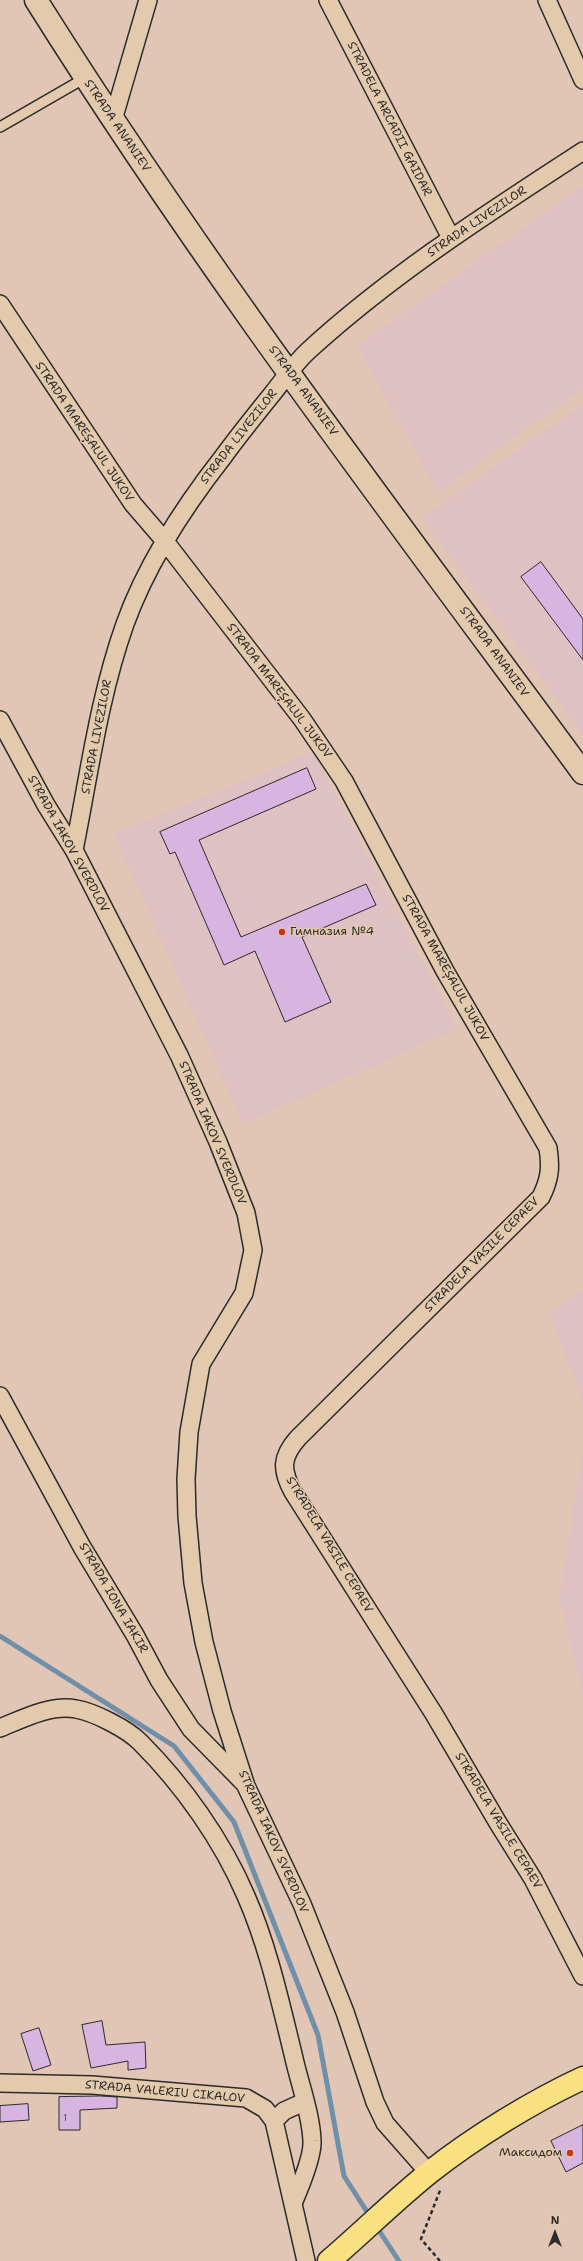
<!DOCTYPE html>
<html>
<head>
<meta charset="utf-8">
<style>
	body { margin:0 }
	#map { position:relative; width:583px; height:2261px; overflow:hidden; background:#e1c6b6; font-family:"Shantell Sans",sans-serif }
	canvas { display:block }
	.north { position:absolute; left:535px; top:2213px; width:40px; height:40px; -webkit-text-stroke:3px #e4caac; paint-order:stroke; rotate:0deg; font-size:11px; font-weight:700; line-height:16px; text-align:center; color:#2b2b2b }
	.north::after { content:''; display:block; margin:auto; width:14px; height:18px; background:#2b2b2b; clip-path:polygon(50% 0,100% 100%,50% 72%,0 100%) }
</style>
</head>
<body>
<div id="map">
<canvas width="583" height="2261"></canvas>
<div class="north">N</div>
</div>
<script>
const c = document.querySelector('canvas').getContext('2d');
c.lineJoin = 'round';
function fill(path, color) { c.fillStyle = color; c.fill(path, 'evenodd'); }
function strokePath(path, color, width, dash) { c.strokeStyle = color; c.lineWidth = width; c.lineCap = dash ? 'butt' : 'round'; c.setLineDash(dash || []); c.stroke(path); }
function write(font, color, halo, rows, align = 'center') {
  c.font = font + ' "Shantell Sans",sans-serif'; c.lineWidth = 3; c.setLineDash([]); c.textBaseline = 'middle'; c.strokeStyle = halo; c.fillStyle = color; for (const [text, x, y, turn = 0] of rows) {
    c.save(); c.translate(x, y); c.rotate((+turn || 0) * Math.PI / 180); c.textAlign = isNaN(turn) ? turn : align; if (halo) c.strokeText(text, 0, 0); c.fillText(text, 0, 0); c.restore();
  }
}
const built = new Path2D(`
	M583,186V388L438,492L357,346Z
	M583,404V735L422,518Z
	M313,752L457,1029L243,1124L114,834Z
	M583,1290V1402L550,1314Z
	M583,1453V1694L559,1599Z`);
const stream = new Path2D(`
	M0,1636L174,1746L234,1822L318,2035L344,2176L371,2218
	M376,2226L399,2261`);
const building = new Path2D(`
	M541,562L583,619V660L521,577Z
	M307,768L316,789L199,840L241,937L366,884L376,905L302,937L331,1002L285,1022L255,951L224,965L175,852L170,854L160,832Z
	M102,2021L106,2045L145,2042L146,2068L128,2070V2061L91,2068L82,2025Z
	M39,2028L51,2065L33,2071L21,2034Z
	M101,2096L117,2097V2108L80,2110V2130H59V2097Z
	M28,2104L29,2120L0,2122V2106Z
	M583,2125V2163L566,2172L551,2141Z`);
const path = new Path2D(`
	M440,2261L421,2239L441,2188`);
const service = new Path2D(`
	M0,127L85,78`);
const minor = new Path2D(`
	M328,0L451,238
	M547,0L583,80
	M113,120L148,0
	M0,304L133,504L164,540L302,719L344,781L445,971L548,1148C551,1167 550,1179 541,1197L298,1438C281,1457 281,1470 293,1492L434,1714L498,1823L533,1879L583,1976
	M0,720L46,805L74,850L179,1055L218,1142L246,1213L253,1250L244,1293L201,1364L189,1432L186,1479L187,1516L193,1583L204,1642L222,1711L246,1786L302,1904L345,2012L375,2102L385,2123L429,2173
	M74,850C89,775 99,697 125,624C147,563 183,508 223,457C239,435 256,414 273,393C285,378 295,363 308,351C392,274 488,213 583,151
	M0,1396L82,1547L135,1635L159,1680L191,1729L245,1784
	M0,1728C22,1719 51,1704 76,1709C94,1712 127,1729 140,1742C183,1785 222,1840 246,1896C268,1946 280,2001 293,2054C299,2082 311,2113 312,2141C313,2156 300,2187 294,2201
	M0,2083L92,2085L246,2098L265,2109L274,2121L306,2261
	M274,2121L284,2111L304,2102`);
const tertiary = new Path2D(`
	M36,0C204,268 396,519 583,773`);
const primary = new Path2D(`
	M329,2261C363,2232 395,2200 430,2172C473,2138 533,2101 583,2078`);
const markers = [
	[282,932,4,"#c8321e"],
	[570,2153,4,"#c8321e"]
];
const numberNames = [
	["1",65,2118]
];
const streetNames = [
	["STRADELA ARCADII GAIDAR",389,119,63],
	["STRADA ANANIEV",117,126,56],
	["STRADA LIVEZILOR",477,222,-34],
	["STRADA ANANIEV",303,391,54],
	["STRADA MAREȘALUL JUKOV",84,432,56],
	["STRADA LIVEZILOR",239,437,-52],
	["STRADA ANANIEV",494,652,54],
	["STRADA MAREȘALUL JUKOV",279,691,53],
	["STRADA LIVEZILOR",97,737,-79],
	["STRADA IAKOV SVERDLOV",68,844,61],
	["STRADA MAREȘALUL JUKOV",445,968,61],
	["STRADA IAKOV SVERDLOV",212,1133,67],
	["STRADELA VASILE CEPAEV",482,1255,-45],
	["STRADELA VASILE CEPAEV",329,1545,59],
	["STRADA IONA IAKIR",113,1598,60],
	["STRADELA VASILE CEPAEV",498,1821,59],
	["STRADA IAKOV SVERDLOV",273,1842,66],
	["STRADA VALERIU CIKALOV",165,2092,5]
];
const poiNames = [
	["Гимназия №4",290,932],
	["Максидом",562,2153,"right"]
];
fill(built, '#dec1c3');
strokePath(stream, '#6f90a8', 5);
fill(building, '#d7b5e0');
strokePath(building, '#2b2b2b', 1);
strokePath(service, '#2b2b2b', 12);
strokePath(minor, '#2b2b2b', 20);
strokePath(tertiary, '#2b2b2b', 25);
strokePath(primary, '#2b2b2b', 25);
strokePath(path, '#2b2b2b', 2.5, [4, 3]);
strokePath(service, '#e4caac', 9);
strokePath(minor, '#e4caac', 17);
strokePath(tertiary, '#e4caac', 22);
strokePath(primary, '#f9e181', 22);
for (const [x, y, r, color] of markers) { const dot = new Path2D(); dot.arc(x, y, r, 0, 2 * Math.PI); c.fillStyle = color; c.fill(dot); strokePath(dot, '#e4caac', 1.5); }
write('10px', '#564e58', null, numberNames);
write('12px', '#2b2b2b', '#e4caac', streetNames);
write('12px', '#2b2b2b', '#e4caac', poiNames, 'left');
</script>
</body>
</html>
